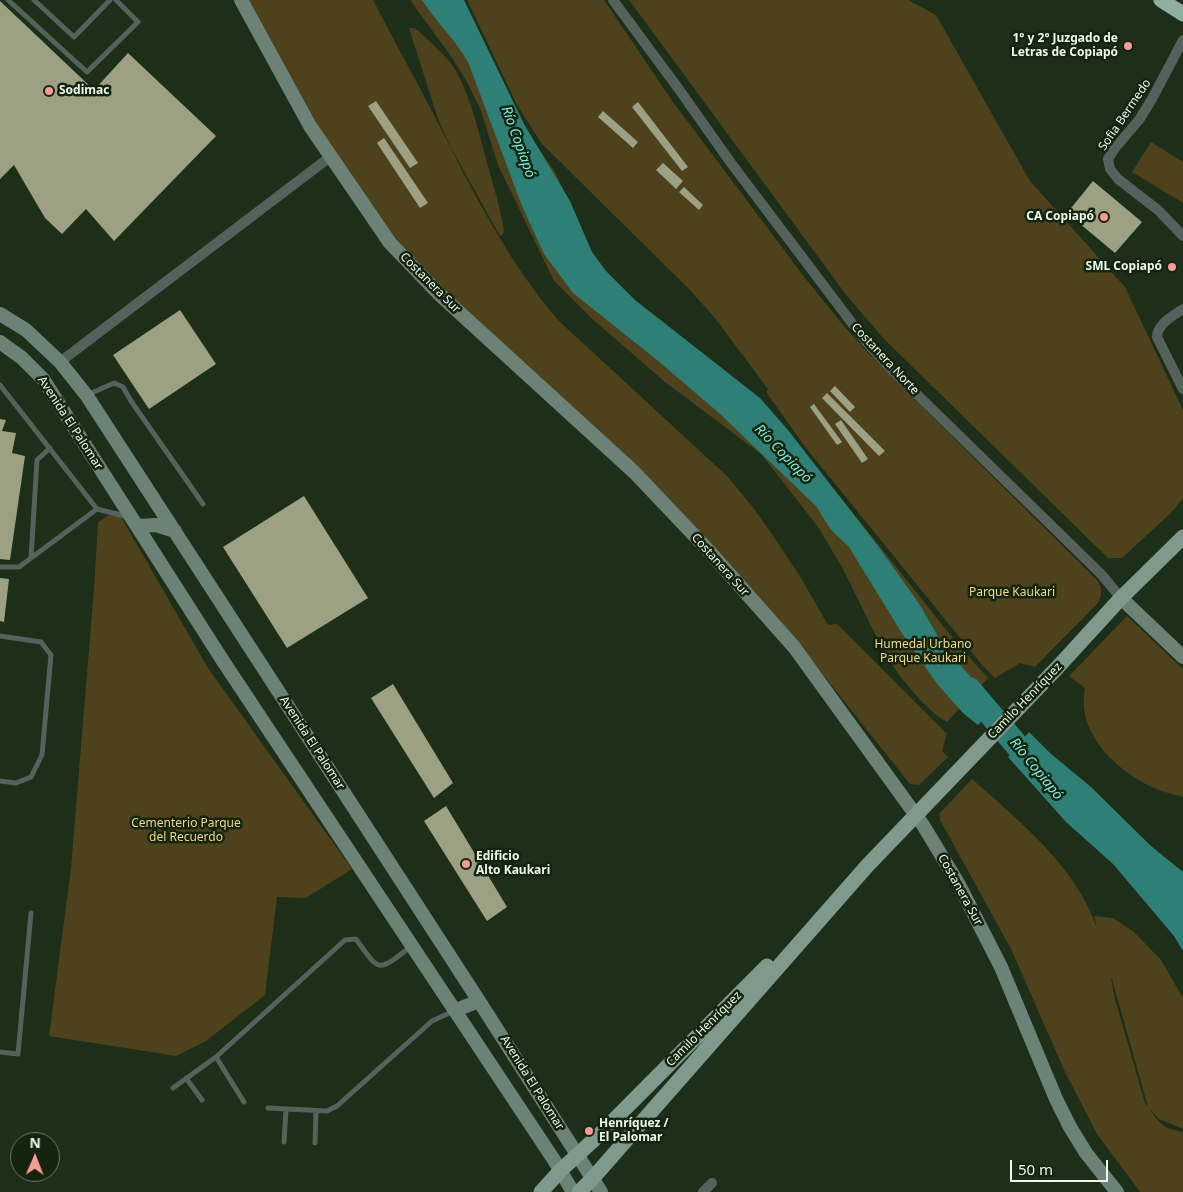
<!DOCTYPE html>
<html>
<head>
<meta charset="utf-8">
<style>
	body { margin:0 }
	#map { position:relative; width:1183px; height:1192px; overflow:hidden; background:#1d2e19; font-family:"Noto Sans",sans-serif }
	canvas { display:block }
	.north { position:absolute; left:10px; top:1132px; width:50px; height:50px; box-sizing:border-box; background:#14240f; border:1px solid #6a7967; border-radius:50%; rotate:1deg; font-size:14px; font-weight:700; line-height:20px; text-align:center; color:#ecf8ea }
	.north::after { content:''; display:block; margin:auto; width:18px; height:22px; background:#f59c95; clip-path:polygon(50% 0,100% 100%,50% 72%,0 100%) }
	.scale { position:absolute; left:1010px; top:1160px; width:98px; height:22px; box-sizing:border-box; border:2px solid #ecf8ea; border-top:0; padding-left:6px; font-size:15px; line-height:18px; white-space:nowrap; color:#ecf8ea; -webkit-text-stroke:4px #14240f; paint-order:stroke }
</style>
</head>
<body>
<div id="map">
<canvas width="1183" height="1192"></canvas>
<div class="north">N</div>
<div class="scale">50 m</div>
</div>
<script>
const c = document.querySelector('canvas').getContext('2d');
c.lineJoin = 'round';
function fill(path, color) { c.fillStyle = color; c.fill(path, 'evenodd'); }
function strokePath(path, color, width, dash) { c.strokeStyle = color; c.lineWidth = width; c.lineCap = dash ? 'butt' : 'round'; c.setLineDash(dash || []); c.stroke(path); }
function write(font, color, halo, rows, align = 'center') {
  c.font = font + ' "Noto Sans",sans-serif'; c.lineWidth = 5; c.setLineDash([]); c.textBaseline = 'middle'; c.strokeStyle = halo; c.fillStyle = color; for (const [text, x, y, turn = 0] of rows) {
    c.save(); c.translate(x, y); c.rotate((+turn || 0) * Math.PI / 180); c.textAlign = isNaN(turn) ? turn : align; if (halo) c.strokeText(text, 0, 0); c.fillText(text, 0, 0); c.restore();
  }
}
const green = new Path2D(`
	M248,0H373C393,39 415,78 435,117C471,188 507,261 559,321L727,476L752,506L772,534L801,578L828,625L837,624L947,734L942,751L948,757L919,785L910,784L777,617L394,241L353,189Z
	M410,0H461L528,134L555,172L571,206L587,251L634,306L806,454L956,642L988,678L947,722L936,715L920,700L899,675L884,652L842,567L818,527L761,454L665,382L590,317L554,281L498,165L481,111L468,84L453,59Z
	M467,0H604L673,102L805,278L843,325L870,355L1098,581C1102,590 1103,595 1097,604L1035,667L1020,663L995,678L982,665L806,448L766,392L768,389L714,317L691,291L542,144L517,105Z
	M629,0H908L936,15L1030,181L1125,287L1183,410V498L1172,512L1122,558H1108L884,339L847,296Z
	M409,28H414C423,34 446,56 452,65C470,90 481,142 490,173C495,192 502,213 504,233L500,236L450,146L438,119Z
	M1151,142L1183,162V203L1132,172Z
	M117,510L208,668L352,869L306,898L277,897L265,995L206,1041L176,1056L49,1036L71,868L94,589L98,522Z
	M1127,616L1183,669V797C1173,794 1163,792 1154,788C1116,770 1076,734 1085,688L1069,676Z
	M972,779C1018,820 1078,868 1097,929L1094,916L1113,918L1134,932L1161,960L1183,998V1129L1159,1119L1149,1108C1160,1125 1164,1128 1183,1132V1192H1140L1097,1134L1065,1072L1011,949L940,820L939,814ZM1111,979H1112L1148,1107L1145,1103L1115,999Z`);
const water = new Path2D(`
	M422,0H464L524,124L570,201L592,252L606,271L635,300L760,398L788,430L878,546L918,602L943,645L996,706L978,725L964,714L938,685L903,635L849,547L831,530L816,506L719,413L657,360L573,293L544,254L522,206L468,62C455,39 436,22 422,0Z
	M1029,732L1050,753L1091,787L1151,846L1183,872V951L1174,936L1113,864L1066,822L1008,757Z`);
const river = new Path2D(`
	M969,689L1038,770`);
const building = new Path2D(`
	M0,1L94,90L128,53L216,136L114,241L86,209L62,234L45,218L14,165L0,179Z
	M376,101L418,163L410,168L368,106Z
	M638,102L688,167L682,171L632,107Z
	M603,111L638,142L633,148L598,117Z
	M384,138L428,203L420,208L377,143Z
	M663,163L683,181L676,189L656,170Z
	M1093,181L1142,222L1115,253L1067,213Z
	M684,187L703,205L699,210L679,192Z
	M180,310L216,364L149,409L113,355Z
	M835,386L855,407L850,412L830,391Z
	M827,393L885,451L879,456L822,398Z
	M814,404L842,442L837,445L810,407Z
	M0,419L6,420L2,431L16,433L12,453L25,456L10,560L0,559Z
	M841,420L868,459L862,463L835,424Z
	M304,496L368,598L287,648L223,547Z
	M0,578L9,579L4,622L0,621Z
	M393,684L453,783L434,798L371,698Z
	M446,806L507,907L487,921L424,821Z`);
const lane = new Path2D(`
	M8,0L87,72L138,22L116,0
	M34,0L74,37L110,0
	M0,385L97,509L19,567H0
	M87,395L114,383L123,387L131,401L203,504
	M97,509L128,517
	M31,558L37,460L50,448
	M0,636L41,642L51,655L42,755L31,777L16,783L0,781
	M0,1052L18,1054L31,913
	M216,1057L244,1102
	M186,1078L202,1100
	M173,1088L216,1057L345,940L356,939C380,972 377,973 410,947
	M268,1108L327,1111L337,1106L432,1021L454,1011
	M284,1142L286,1109
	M315,1143L316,1111`);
const street = new Path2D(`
	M613,0L678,88L731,163L867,343L888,366L1101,574L1121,598
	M1183,40L1152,99L1139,120L1115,148L1108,159L1110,169L1118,179L1158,210L1183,236
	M1183,309C1173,316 1157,324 1157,337L1183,389
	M60,362L330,157
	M703,1192L712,1183`);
const secondary = new Path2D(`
	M241,0L310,126L390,243L438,293L634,472L708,550L794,647L923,825L958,883L1001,967L1056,1099L1070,1127L1086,1153L1117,1192
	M0,314L26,330L60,362L87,396L479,1001L601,1192
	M0,342L22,358L43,379L223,661L554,1160L573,1192
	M137,526L156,525L175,531
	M1121,598L1183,657
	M456,1010L479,1001`);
const primary = new Path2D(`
	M541,1192L561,1170L598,1136L767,966
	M579,1192L592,1179L867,866L1057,668L1121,598L1183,537`);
const highway = new Path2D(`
	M1161,0L1183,14`);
const markers = [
	[1128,46,5,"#f59c95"],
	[49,91,5,"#f59c95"],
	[1104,217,5,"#f59c95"],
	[1172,267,5,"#f59c95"],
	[466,864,5,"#f59c95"],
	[589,1131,5,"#f59c95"]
];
const poiNames = [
	["1° y 2° Juzgado de",1118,39],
	["Letras de Copiapó",1118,53],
	["Sodimac",59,91,"left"],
	["CA Copiapó",1094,217],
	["SML Copiapó",1162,267],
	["Edificio",476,857,"left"],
	["Alto Kaukari",476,871,"left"],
	["Henríquez /",599,1124,"left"],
	["El Palomar",599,1138,"left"]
];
const streetNames = [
	["Sofia Bermedo",1125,115,-56],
	["Costanera Sur",430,283,45],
	["Costanera Norte",885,359,47],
	["Avenida El Palomar",70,423,57],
	["Costanera Sur",720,565,48],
	["Camilo Henríquez",1025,701,-46],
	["Avenida El Palomar",312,743,57],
	["Costanera Sur",960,890,61],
	["Camilo Henríquez",704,1029,-45],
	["Avenida El Palomar",532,1083,58]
];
const parkNames = [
	["Parque Kaukari",1012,593],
	["Humedal Urbano",923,645],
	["Parque Kaukari",923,659],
	["Cementerio Parque",186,824],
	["del Recuerdo",186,838]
];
const waterNames = [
	["Río Copiapó",518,142,70],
	["Río Copiapó",783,454,46],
	["Río Copiapó",1036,769,51]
];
fill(green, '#4d421c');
fill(water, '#2e7f76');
strokePath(river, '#2e7f76', 24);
fill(building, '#9ba182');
strokePath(lane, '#55625b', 5);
strokePath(street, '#55625b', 10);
strokePath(secondary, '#6c8276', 14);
strokePath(primary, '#7f9a8c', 15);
strokePath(highway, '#8fb09f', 15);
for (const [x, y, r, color] of markers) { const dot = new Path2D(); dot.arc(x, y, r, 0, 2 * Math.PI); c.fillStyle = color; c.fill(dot); strokePath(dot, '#14240f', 2); }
write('bold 12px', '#ecf8ea', '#14240f', poiNames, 'right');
write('12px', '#ecf8ea', '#14240f', streetNames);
write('12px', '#f2d984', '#14240f', parkNames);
write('italic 14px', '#77eddf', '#14240f', waterNames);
</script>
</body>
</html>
